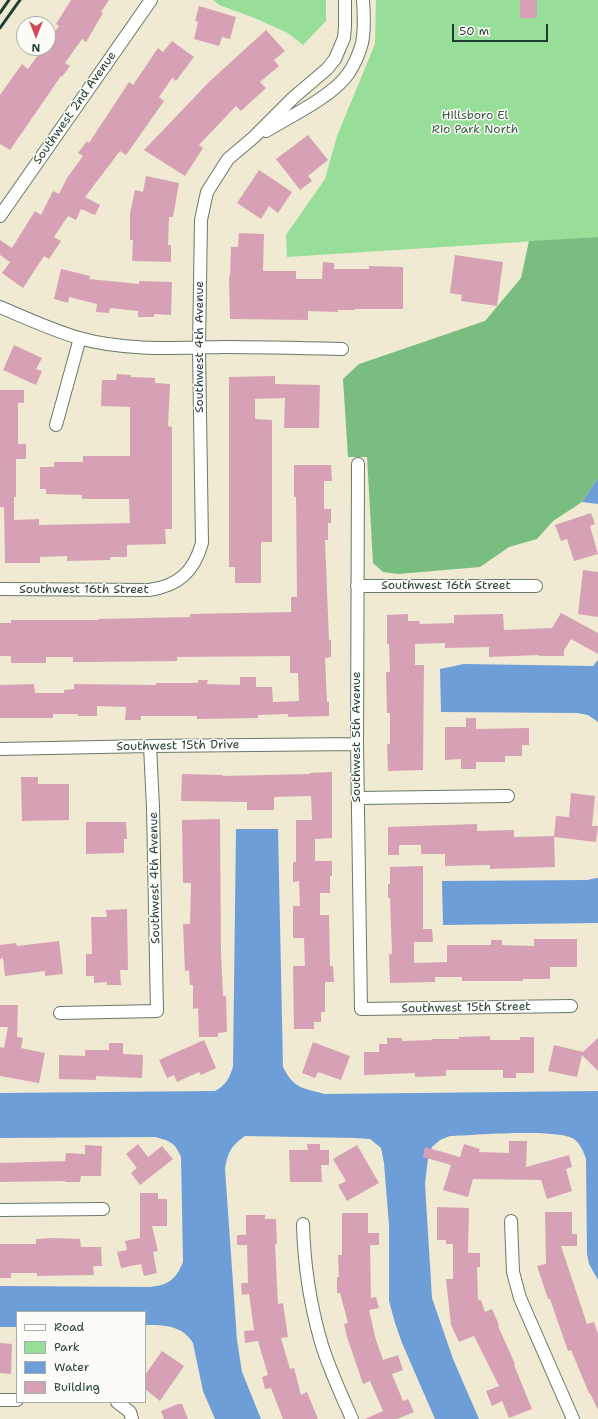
<!DOCTYPE html>
<html>
<head>
<meta charset="utf-8">
<style>
	body { margin:0 }
	#map { position:relative; width:598px; height:1419px; overflow:hidden; background:#efead1; font-family:"Shantell Sans",sans-serif }
	canvas { display:block }
	.legend { position:absolute; left:16px; top:1311px; width:130px; height:92px; box-sizing:border-box; background:#fdfcf7; border:1px solid #a4b0a9; margin:0; padding:5px 7px; list-style:none; font-size:12px; color:#1f3d34 }
	.legend li { display:flex; align-items:center; gap:8px; height:20px }
	.legend b { width:20px; border:1px solid #a4b0a9 }
	.north { position:absolute; left:16px; top:16px; width:40px; height:40px; box-sizing:border-box; background:#fdfcf7; border:1px solid #a4b0a9; border-radius:50%; rotate:180deg; font-size:11px; font-weight:700; line-height:16px; text-align:center; color:#1f3d34 }
	.north::after { content:''; display:block; margin:auto; width:14px; height:18px; background:#d1495b; clip-path:polygon(50% 0,100% 100%,50% 72%,0 100%) }
	.scale { position:absolute; left:452px; top:24px; width:96px; height:18px; box-sizing:border-box; border:2px solid #1f3d34; border-top:0; padding-left:5px; font-size:12px; line-height:14px; white-space:nowrap; color:#1f3d34; -webkit-text-stroke:3px #fdfcf7; paint-order:stroke }
</style>
</head>
<body>
<div id="map">
<canvas width="598" height="1419"></canvas>
<ul class="legend">
<li><b style="height:5px;background:#fff"></b>Road</li>
<li><b style="height:11px;background:#97de98"></b>Park</li>
<li><b style="height:11px;background:#6e9ed8"></b>Water</li>
<li><b style="height:11px;background:#d7a1b5"></b>Building</li>
</ul>
<div class="north">N</div>
<div class="scale">50 m</div>
</div>
<script>
const c = document.querySelector('canvas').getContext('2d');
c.lineJoin = 'round';
function fill(path, color) { c.fillStyle = color; c.fill(path, 'evenodd'); }
function strokePath(path, color, width, dash) { c.strokeStyle = color; c.lineWidth = width; c.lineCap = dash ? 'butt' : 'round'; c.setLineDash(dash || []); c.stroke(path); }
function write(font, color, halo, rows, align = 'center') {
  c.font = font + ' "Shantell Sans",sans-serif'; c.lineWidth = 3; c.setLineDash([]); c.textBaseline = 'middle'; c.strokeStyle = halo; c.fillStyle = color; for (const [text, x, y, turn = 0] of rows) {
    c.save(); c.translate(x, y); c.rotate((+turn || 0) * Math.PI / 180); c.textAlign = isNaN(turn) ? turn : align; if (halo) c.strokeText(text, 0, 0); c.fillText(text, 0, 0); c.restore();
  }
}
const green = new Path2D(`
	M213,0H326V21L303,45L288,33L252,17L219,5Z
	M376,0H598V237L287,257L286,235L325,179L337,136L375,44Z`);
const forest = new Path2D(`
	M598,237V478L582,502L553,521L537,539L509,547L480,567L398,574L383,572L373,563L367,457H348L343,379L359,364L485,321L521,278L529,241Z`);
const water = new Path2D(`
	M598,478V504L582,502Z
	M598,660V722L588,715L577,713L441,712L440,669L464,664L593,666Z
	M236,829H278L283,1067C294,1089 303,1088 325,1094L598,1091V1280L589,1264L587,1254L586,1159C584,1153 580,1143 574,1139C558,1128 473,1135 450,1136L440,1140L432,1147L428,1158L425,1184L432,1298L453,1359L479,1419H435L402,1343L395,1323L389,1301V1225L384,1163L381,1148L370,1139L356,1138L245,1136C231,1146 228,1152 225,1169L237,1340L242,1372L261,1419H215L203,1391L193,1343C182,1325 164,1325 145,1325V1312H17V1327H0V1286L150,1287C169,1285 176,1279 183,1262L181,1157C175,1143 171,1141 155,1137L0,1138V1093L215,1091C226,1085 230,1078 233,1066Z
	M597,878H598V923L443,925L442,881L587,880Z`);
const building = new Path2D(`
	M71,0H109L101,12L103,13L86,42L82,39L65,63L70,66L62,77L61,76L10,150L0,144V95L22,64L28,69L43,48H48V41L59,26L56,24Z
	M520,0H537V18H520Z
	M199,6L236,17L230,39L222,37L219,46L194,39L198,22L195,21Z
	M266,30L285,51L274,60L279,66L260,82L266,88L241,111L236,106L199,145L203,148L185,176L144,150L209,82Z
	M172,41L194,57L176,81L172,78L159,97L164,101L126,155L120,151L85,197L100,205L95,215L81,209L76,220L68,216L54,237L61,241L49,259L44,256L23,288L2,273L10,262L0,255V240L12,248L35,211L41,215L53,191L59,194L67,178L83,156L78,153L87,141L89,143L129,82L133,85L158,48L163,52Z
	M308,135L328,160L308,176L312,181L300,190L276,159Z
	M259,170L292,192L278,213L269,206L261,219L237,203Z
	M146,176L179,183L173,217H169L168,245H171V262L132,261L133,240H130V213L135,190L143,192Z
	M239,233L264,234L263,271H296V279H322L323,262L334,263V269H369V266L403,267V309H355V310H338V312L308,311V320L230,319L229,277H230L231,247H238Z
	M455,255L503,262L497,306L461,301L462,295L450,293Z
	M61,269L90,276L89,279L139,284V281L172,282L171,315L154,314V317H138V311L110,308L109,313L96,312L97,304L69,297L68,303L54,299Z
	M14,345L42,358L36,369L42,371L36,385L3,370Z
	M117,374L131,375V377L155,378V383L170,384L168,426L172,427V529H165L166,544L127,545V557H110V560L67,561V556L40,557V563H5L4,507H0V390H24V403H18V444H26V459H16V497H14V520L39,519V525L130,523L129,499H82V495L46,494V489H40V467H54V462H83V456H130V407L101,406L102,380H116Z
	M275,376V384L320,385L319,428H284L285,398L255,399V419L272,420V542H261V583H235V567H229V377Z
	M294,465H331L332,481H324V509H331V523H328V540H325L329,640H331V657L325,658L327,702H329V716L288,717V714L258,715V718L197,719V716H141V720H125L126,707L97,706V716H78V714H53V718H0V685L34,684L35,693H64V690L74,689V684L156,685V683H198V680H208L207,684L240,685V677H256V687H272L273,702L299,701L298,673H290V656L177,657V661L89,662H73V657H46V663H11V656H0V623H11V620H98V619L190,617V614L291,612V597H297L296,497H294Z
	M591,513L595,524L590,526L598,554L574,561L567,539L561,541L555,525Z
	M583,570L598,572V617L578,614Z
	M561,613L598,633V654L571,639L564,650V656H539V655L489,657V647L445,648V643L415,644V665H424L423,770L388,771L387,744H390V713H387L386,672H390L389,644H387V615L408,614V621H419L420,624L454,623V615L503,614L504,630L552,628Z
	M466,718H476V729L529,728V745H522V756H505V762H476V769H461V759L445,760V727H466Z
	M332,772V838L315,839V861H332V876H330V893H320V915H329L330,966H333L334,982H325V1012H321V1022H314V1029H294L293,966H305L304,938H293V906H300L299,881L293,882V862H296V820H312L311,796L274,797V810H247V802L181,801L182,774L223,775V776L310,774V773Z
	M21,777H38V784H69V820L22,821Z
	M571,793L595,796L592,826H598L596,842L554,837L555,867L490,869V865L445,866V854H421V845H399V855H388V827L477,824V831L514,830V837L554,836L556,816L569,817Z
	M220,819L221,952L223,996H226L227,1032L218,1033V1037H199L198,1008L193,1009V985H190L189,970L185,971L183,924H190L191,883H183L182,820Z
	M86,822H126L127,839H124V853L86,854Z
	M423,866V929H432L433,942H414V963L447,962V945H491V940H502V945L534,946V939H577V967H550V979H523V981H462V977H435V982L390,983L389,954H392L390,898H388V884H390V867Z
	M127,909L128,970H120L121,985H107V982L94,983V976H86V954H92L91,917H107L106,910Z
	M59,941L63,974L45,976V971L5,976L3,958L0,959V945L16,943L17,946Z
	M0,1005H18L17,1037L23,1038L21,1048L45,1053L39,1083L0,1076V1047L4,1048L8,1027H0Z
	M490,1036V1040H520V1037H534V1073H516V1078H503V1070H446V1076L415,1077V1073L364,1075V1052H379V1044H387V1038H402V1041L432,1040V1039H459V1037Z
	M598,1038V1071L582,1055L577,1077L548,1071L554,1045L583,1052Z
	M204,1040L216,1068L201,1075L199,1072L177,1082L174,1075L167,1078L159,1060Z
	M313,1042L350,1056L341,1080L318,1072L315,1078L302,1073Z
	M109,1043H123V1054L143,1055L142,1078L96,1076V1080L59,1079V1055L85,1056V1050H109Z
	M509,1141H527L526,1167L569,1155L572,1167L566,1169L572,1191L547,1199L541,1180L473,1179L468,1197L443,1190L451,1165L423,1157L425,1147L460,1157L464,1144L480,1149L479,1152L509,1153Z
	M138,1144L148,1157L162,1146L173,1159L140,1185L131,1173L137,1168L126,1154Z
	M307,1144H320V1150H329V1165H321L322,1182H290L289,1150H308Z
	M85,1145L102,1146L101,1176H81L80,1182H65V1181L0,1182V1163L65,1161L66,1153L85,1154Z
	M357,1145L379,1183L347,1201L338,1185L346,1181L333,1159Z
	M140,1193H158V1199H167V1226H152L158,1251L153,1252L157,1273L144,1276L141,1264L121,1268L117,1252L127,1250L125,1241L140,1238Z
	M437,1207L469,1208L468,1253H480V1267H477L478,1300H481L485,1312L492,1309L499,1325L498,1326L515,1364L514,1365L532,1409L509,1418L502,1401L492,1406L486,1391L499,1386L474,1336L459,1342L451,1325L446,1279H453V1244H446V1240H437Z
	M545,1212H572V1234H577V1246H561L587,1324L594,1322L598,1334V1410L590,1393H589L571,1350L568,1351L550,1299H548L537,1266L546,1264Z
	M342,1213H368V1233H379V1245H370L371,1298L376,1297L379,1308L369,1310L376,1340L383,1360L398,1355L403,1370L392,1374L403,1401L408,1399L414,1412L397,1419H365L383,1411L370,1381L363,1384L347,1337L344,1324L348,1323L340,1293H337V1277H339L338,1255H342Z
	M246,1215H265V1219H276L277,1244H275L278,1304L283,1303L288,1337L281,1338L290,1369L294,1368L301,1395L307,1392L318,1419H283L271,1388L265,1389L262,1377L268,1375L258,1341L245,1343L244,1331L254,1330L249,1294L242,1295L241,1283H248L247,1245H237V1235H246Z
	M54,1238L80,1239L81,1247H101L102,1266H93L94,1275L37,1276V1273H11V1278H0V1244H36V1239Z
	M0,1343L12,1344L11,1374L0,1373Z
	M162,1351L184,1366L160,1401L145,1389V1375Z
	M178,1404H182L188,1419H164L161,1411Z`);
const minor = new Path2D(`
	M266,131C289,117 333,96 348,74C355,64 359,54 362,43C365,29 364,14 363,0
	M0,216L151,0
	M0,307C26,318 52,330 79,338C125,351 176,348 224,347C263,347 303,348 342,349
	M56,425L80,338
	M358,464L357,744L361,1009L571,1006
	M357,586H536
	M0,589L149,590C178,586 194,572 202,543L199,348L201,220L207,192L228,159L254,137L294,97L327,69L335,59L344,38L345,26V0
	M0,749L150,746L357,744
	M358,798L508,796
	M60,1013L157,1011L153,807L150,746
	M0,1210L103,1209
	M511,1221L513,1272L520,1298L573,1419
	M303,1224C304,1264 310,1304 321,1342C329,1369 341,1394 352,1419
	M0,1400H17
	M117,1402L130,1412L132,1419`);
const rail = new Path2D(`
	M0,13L9,0
	M0,28L20,0`);
const streetNames = [
	["Southwest 2nd Avenue",75,108,-55],
	["Southwest 4th Avenue",200,347,-90],
	["Southwest 16th Street",446,586],
	["Southwest 16th Street",84,590],
	["Southwest 5th Avenue",357,737,-90],
	["Southwest 15th Drive",178,746,-1],
	["Southwest 4th Avenue",155,878,-91],
	["Southwest 15th Street",466,1008,-1]
];
const parkNames = [
	["Hillsboro El",475,116],
	["Rio Park North",475,130]
];
fill(green, '#97de98');
fill(forest, '#79bd80');
fill(water, '#6e9ed8');
fill(building, '#d7a1b5');
strokePath(minor, '#687a6b', 14);
strokePath(minor, '#fff', 12);
strokePath(rail, '#1f3d34', 3);
write('12px', '#1f3d34', '#fdfcf7', streetNames);
write('12px', '#375d48', '#fdfcf7', parkNames);
</script>
</body>
</html>
